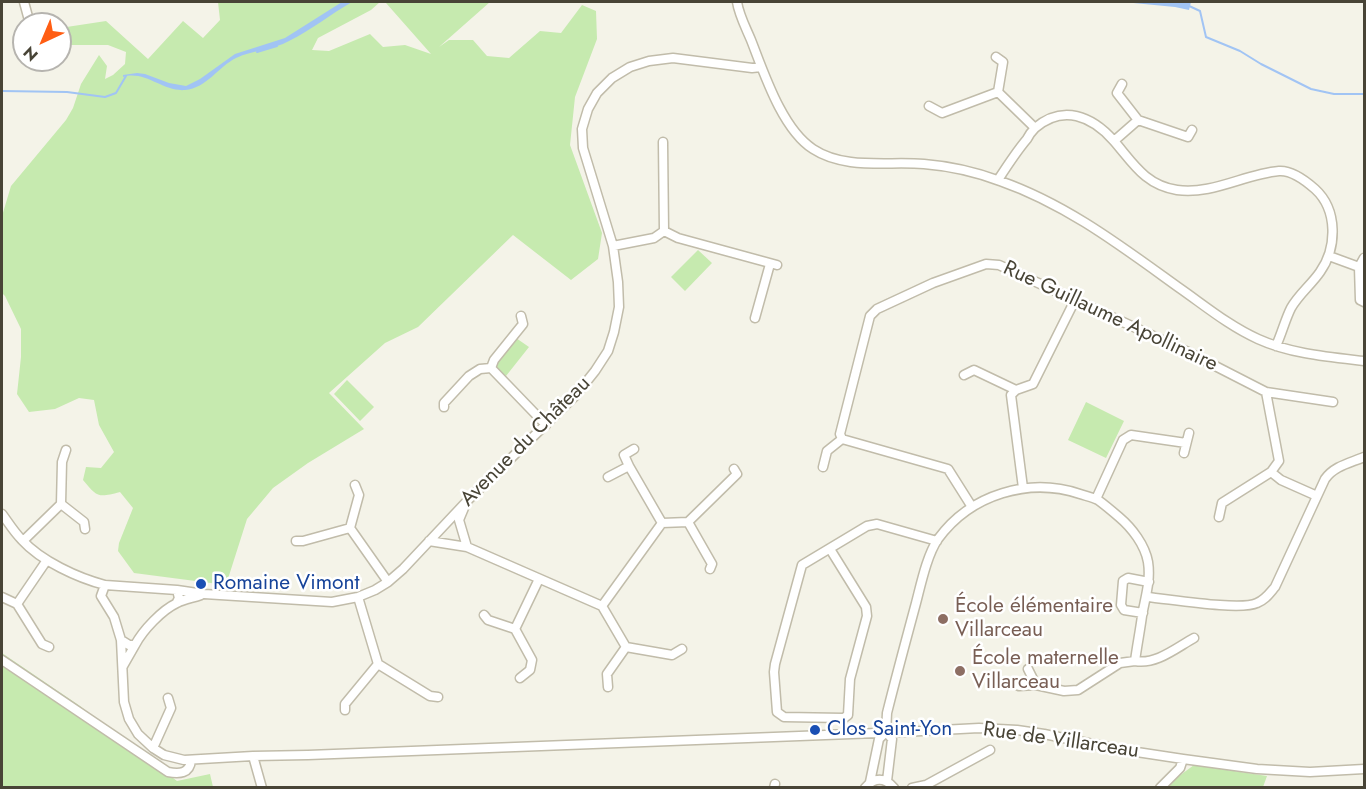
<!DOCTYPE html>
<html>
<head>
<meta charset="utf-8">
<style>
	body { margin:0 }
	#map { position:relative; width:1366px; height:789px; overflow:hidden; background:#f4f3e8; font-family:Jost,sans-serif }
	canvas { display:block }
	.frame { position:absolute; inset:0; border:3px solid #484436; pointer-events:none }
	.north { position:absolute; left:12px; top:12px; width:60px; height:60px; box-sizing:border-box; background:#fff; border:2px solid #b6b4af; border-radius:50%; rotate:224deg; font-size:16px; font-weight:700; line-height:24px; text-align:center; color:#484436 }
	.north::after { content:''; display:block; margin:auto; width:21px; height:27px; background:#ff5e14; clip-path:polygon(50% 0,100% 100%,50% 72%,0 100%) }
</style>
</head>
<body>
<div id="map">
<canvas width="1366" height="789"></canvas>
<div class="frame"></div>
<div class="north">N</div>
</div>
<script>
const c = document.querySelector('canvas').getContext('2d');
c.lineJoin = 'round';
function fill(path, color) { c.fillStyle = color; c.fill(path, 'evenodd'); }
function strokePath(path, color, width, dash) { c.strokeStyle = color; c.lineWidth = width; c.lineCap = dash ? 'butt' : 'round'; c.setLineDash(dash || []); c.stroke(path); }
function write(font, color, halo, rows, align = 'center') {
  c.font = font + ' Jost,sans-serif'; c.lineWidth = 5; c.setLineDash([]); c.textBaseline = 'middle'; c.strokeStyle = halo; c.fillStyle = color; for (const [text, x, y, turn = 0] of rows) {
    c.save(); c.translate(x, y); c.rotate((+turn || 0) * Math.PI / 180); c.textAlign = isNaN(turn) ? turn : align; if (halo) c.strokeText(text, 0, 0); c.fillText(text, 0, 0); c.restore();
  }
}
const green = new Path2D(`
	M218,2H380L371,10L318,38L312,50L329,51L370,34L383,47L405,45L431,54L386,3L387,2H490L439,47L449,40H473L487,56L509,58L540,31L561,33L582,5L596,11L597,39L575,97L570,145L602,233L598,259L571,280L513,235L418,327L385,343L329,393L364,429L308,463L273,488L247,519L226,585L134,573L118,551L119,543L133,508L120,492C98,498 97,497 83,480L86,467L101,468L114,452L99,425L94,400L79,398L55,409L29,412L17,394L21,357V329L5,296L2,293V216L11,186L66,120L73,108L81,84L99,55L107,66L105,79L113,75L125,64L126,52L108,45H69L60,44V28L106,21L148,59L183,21L203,38L220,20Z
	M698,250L712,263L685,291L671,277Z
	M516,338L529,347L506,376L494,367Z
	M347,380L374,407L360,421L334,394Z
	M1086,402L1124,421L1106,458L1068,440Z
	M2,653L80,706L177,781L210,774L213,787H2Z
	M1194,765L1267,776L1263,787L1169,788L1171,782Z`);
const water = new Path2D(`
	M342,2H352C331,14 311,30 289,41C273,50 253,50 236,58C218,67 207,88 185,90C163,92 145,70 123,77V75L137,73L145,74L169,83L186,86L200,79L235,54L285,38Z
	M1123,2H1191L1189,10L1175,7Z`);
const stream = new Path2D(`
	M1187,5L1200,11L1206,37L1240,51L1261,64L1311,89L1334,94H1364
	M257,52L277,46
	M2,91L67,92L105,97L116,93L126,76`);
const minor = new Path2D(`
	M24,2L30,24
	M737,2C739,15 746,28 751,40C764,73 782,129 813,149C845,170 888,161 924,164C949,166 976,172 1000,181C1066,204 1121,246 1178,287C1204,305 1229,326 1258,339C1291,354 1329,357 1364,361
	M996,57L1003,62L998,92
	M1122,84L1117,93L1138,120
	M929,106L942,113L998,92L1035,128
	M1138,120L1188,137L1192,130
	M1114,141L1138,120
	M998,180C1007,166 1016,152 1027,139C1029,135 1032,131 1035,128C1063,104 1092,116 1114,141C1133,163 1145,185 1177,190C1212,195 1245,174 1279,171C1292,170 1306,181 1315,189C1338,210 1337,248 1320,272C1311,285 1299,294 1291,308C1285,320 1282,333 1276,346
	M664,231L678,238L777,265
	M613,246L654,238L664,231L663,142
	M1329,256L1359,267L1364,258
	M1359,267L1360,300L1364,302
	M521,316L523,324L494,360L491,368L546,425
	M755,318L770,264
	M964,375L974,370L1016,390
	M1266,392L1333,402
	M444,407V403L469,376L480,369L491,368
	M1184,453L1189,433
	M823,467L827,451L842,439
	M1271,472L1281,480L1317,496
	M608,477L629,466L624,455L634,449
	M355,485L359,495L350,528L388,582
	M1023,488L1011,395L1016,390L1033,384L1075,300
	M1096,499L1123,440L1131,435L1186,443
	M61,504L84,522L85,529
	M972,507L948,469L842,439L840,434L870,316L877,309L933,283L986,264L999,265L1186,351L1266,392L1279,461L1271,472L1222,503L1219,517
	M464,508L459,520L467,547
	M2,514C8,522 14,532 22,540C41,561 78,578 105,585
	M688,522L737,474L734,469
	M688,522L712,564L710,569
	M662,523L688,522
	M23,541L61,504L62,462L66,450
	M296,541H303L350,528
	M429,541L467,547L602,606L662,523L629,466
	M830,549L866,607L867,616L850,679L848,715L844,718L784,717L777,712L774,672L775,664L802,565L867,526L877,524L937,541
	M177,590L204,594L332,602L358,597L375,590L388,582L403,569L467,501L575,396L595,371L608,351L614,332L619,307L618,282L613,246L583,148L582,129L588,109L597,93L612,78L630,67L649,61L673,58L752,68L761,67
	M2,597L17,604L47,560
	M358,597L378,664L430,696L438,697
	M1147,597C1170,599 1240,611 1257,603C1265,600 1269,594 1275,587L1325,479C1334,466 1350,463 1364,457
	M177,602L179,598L177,590L105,585L101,596L114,617L121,640L129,645H135C143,630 162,610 177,603C184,599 193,598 201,595
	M17,604L42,644L49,647
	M602,606L626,647L672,655L682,649
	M1143,613L1124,610L1121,605L1123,581L1128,578L1149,582
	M484,615L488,620L515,629
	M121,640L124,702L129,719L138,734L153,748L164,755L184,760L253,756L308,755L903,732L979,728L1017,730L1044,734L1117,749L1183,759L1257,769L1310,772L1364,769
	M2,660L168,772C179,774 190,774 191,760
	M1135,661C1156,665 1176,648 1194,638
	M123,666L135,645
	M520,678L530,670L532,660L515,629L539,579
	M1013,683L1019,686L1036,685L1028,669
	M608,687L607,674L626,647
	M345,710V704L378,664
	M886,732L887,713C896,677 906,640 916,603C921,584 927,555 938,539C971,494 1029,477 1080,494C1086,496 1092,497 1098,500C1105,505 1112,511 1119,517C1132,528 1145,545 1148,562C1151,581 1145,598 1142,616C1140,631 1137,646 1135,661L1120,663L1078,690L1064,691L1036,685
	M886,732L892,739L887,781
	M153,748L171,708L168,698
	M253,756L262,788
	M870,782L879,739L886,732
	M774,788L775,784
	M865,788C874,777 885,777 894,788
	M912,788L926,785L990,750
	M1160,788L1180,768L1183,759`);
const markers = [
	[201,584,6,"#1a4fb4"],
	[943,619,6,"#8d6e63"],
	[960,671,6,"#8d6e63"],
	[815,730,6,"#1a4fb4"]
];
const streetNames = [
	["Rue Guillaume Apollinaire",1110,317,25],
	["Avenue du Château",526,442,-45],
	["Rue de Villarceau",1061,741,8]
];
const transitNames = [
	["Romaine Vimont",213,584],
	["Clos Saint-Yon",827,730]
];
const educationNames = [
	["École élémentaire",955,607],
	["Villarceau",955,631],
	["École maternelle",972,659],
	["Villarceau",972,683]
];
fill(green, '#c6eaaf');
fill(water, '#a1c4f4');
strokePath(stream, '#a1c4f4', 2);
strokePath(minor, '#c1bcaa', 11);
strokePath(minor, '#fff', 8);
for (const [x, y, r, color] of markers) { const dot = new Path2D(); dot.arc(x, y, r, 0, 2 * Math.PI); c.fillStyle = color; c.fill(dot); strokePath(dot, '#fff', 2); }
write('21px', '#484436', '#fff', streetNames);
write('21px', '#164399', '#fff', transitNames, 'left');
write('21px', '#785e54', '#fff', educationNames, 'left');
</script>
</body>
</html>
